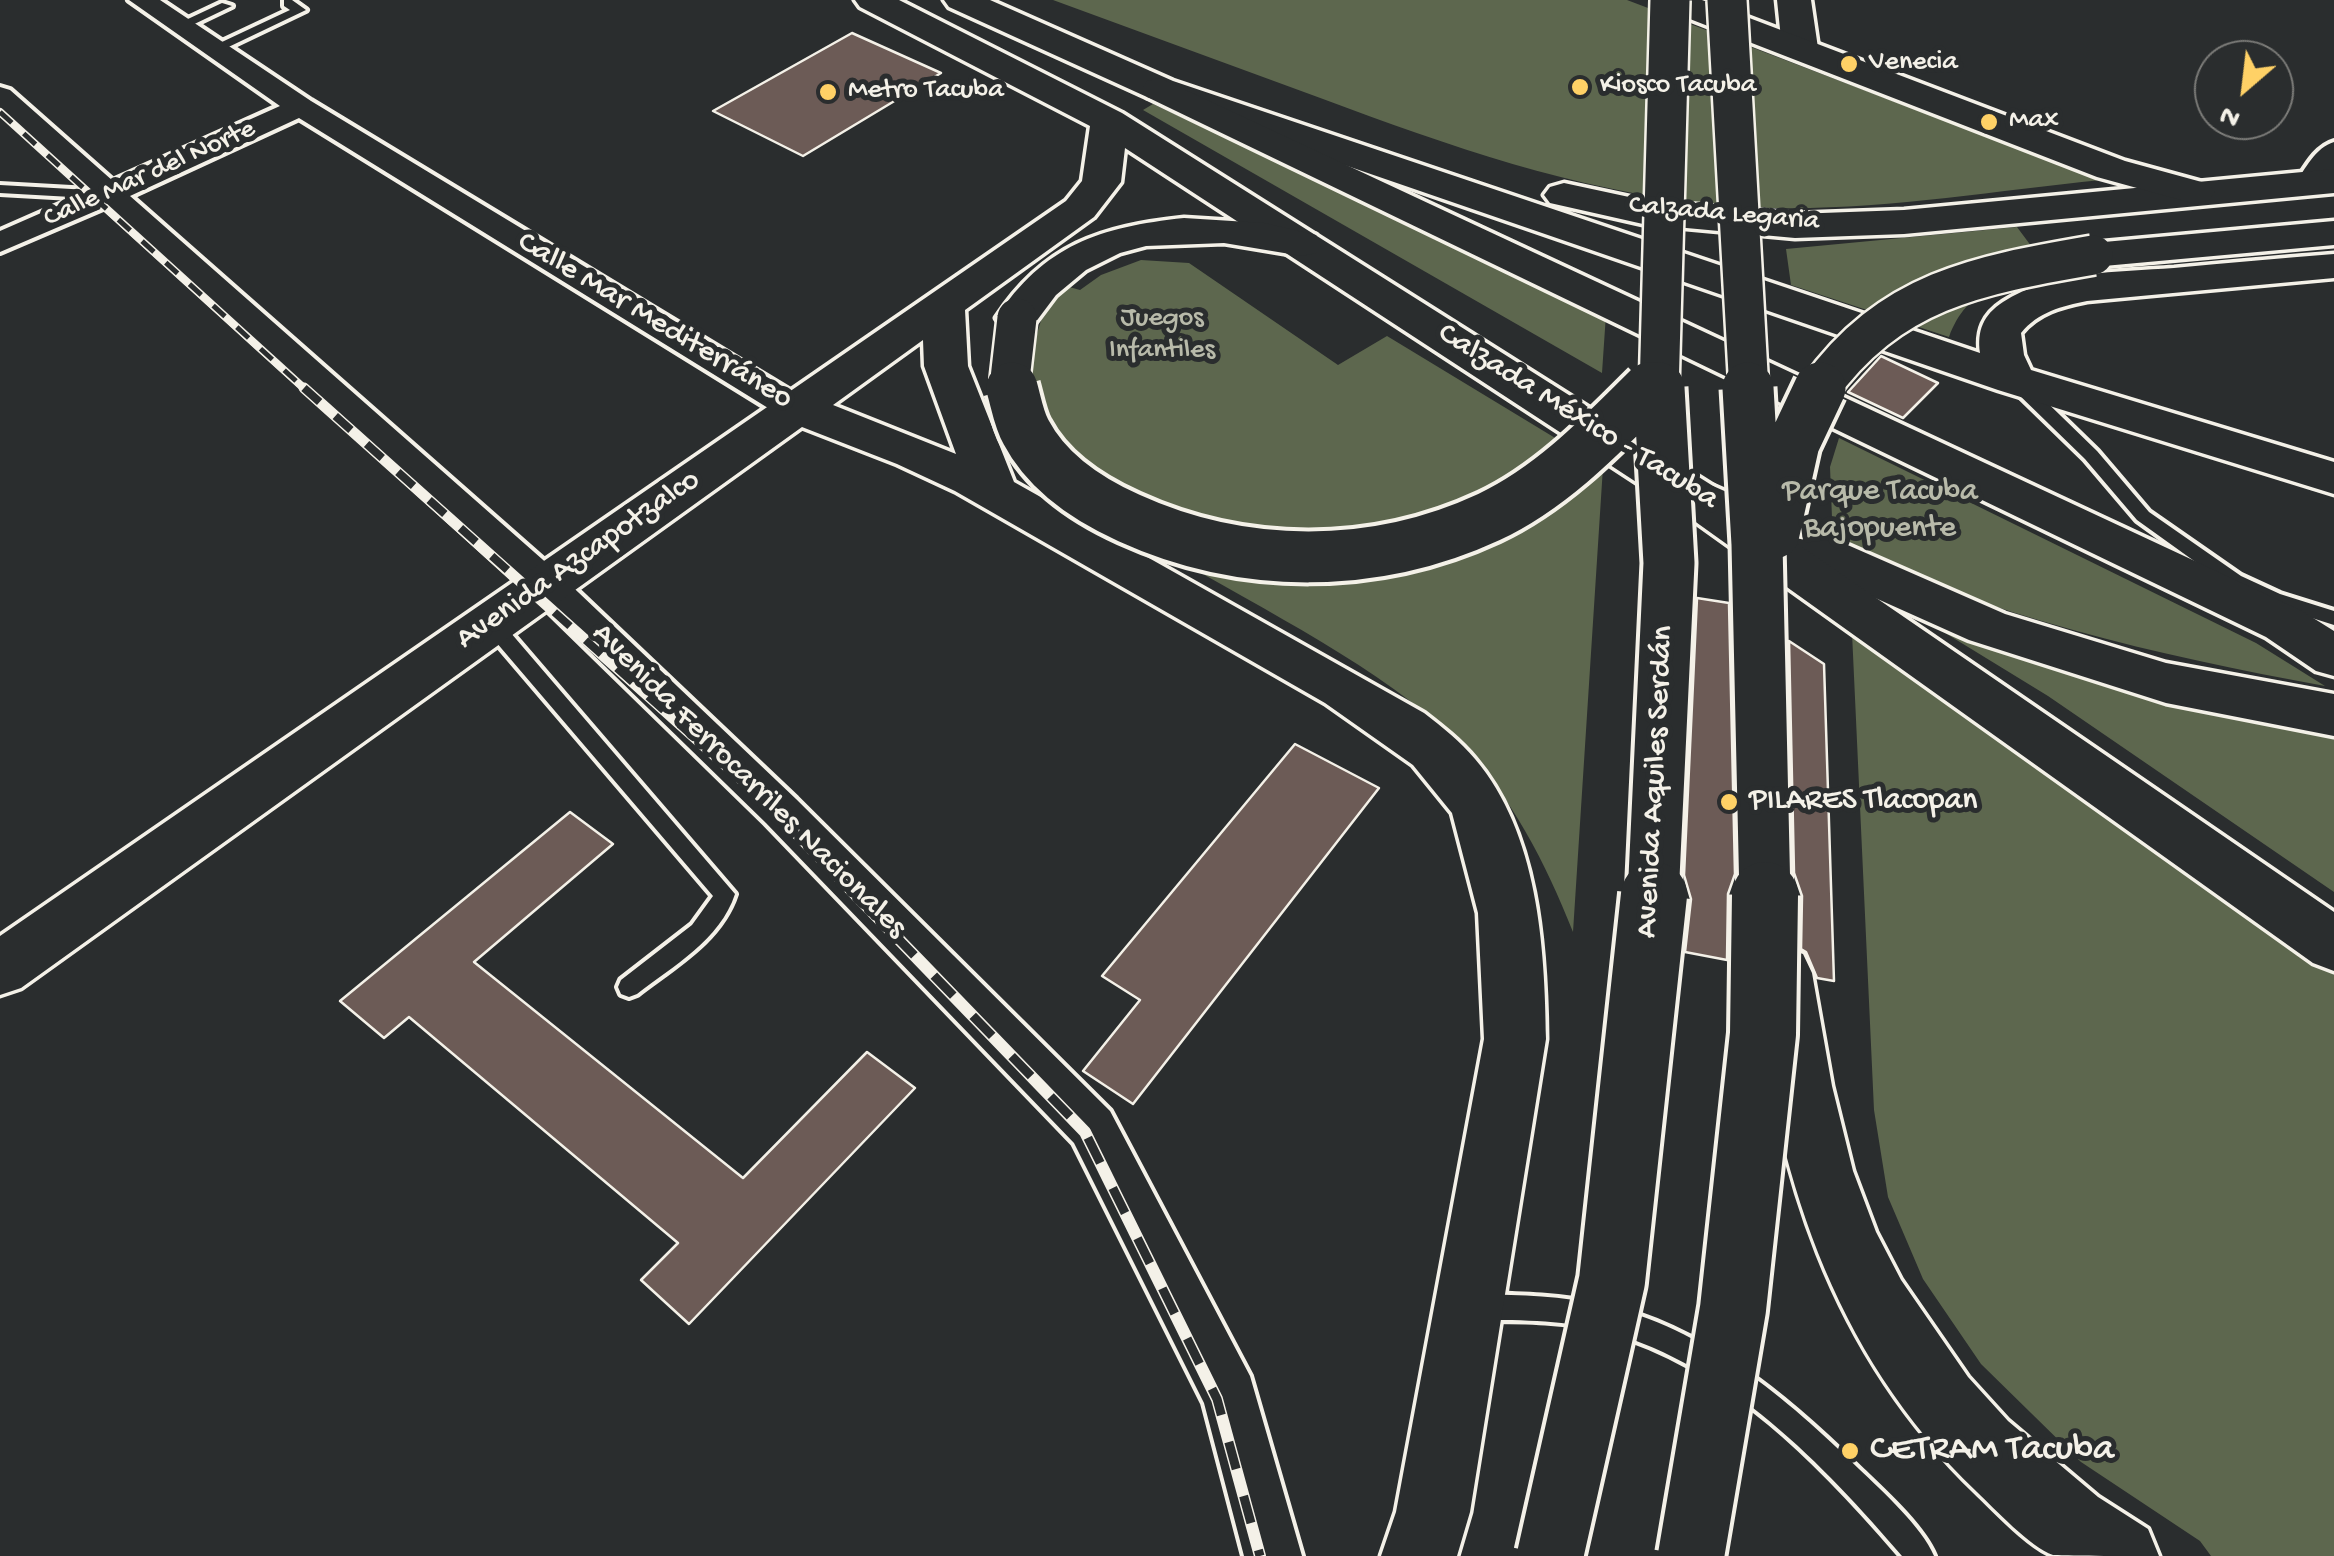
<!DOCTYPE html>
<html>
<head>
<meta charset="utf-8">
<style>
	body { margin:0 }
	#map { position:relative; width:2334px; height:1556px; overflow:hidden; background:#2a2d2e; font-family:"Gochi Hand",sans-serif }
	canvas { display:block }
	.north { position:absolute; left:2194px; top:40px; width:100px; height:100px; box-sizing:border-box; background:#2a2d2e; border:2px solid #7b7b78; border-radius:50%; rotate:208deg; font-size:28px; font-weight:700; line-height:40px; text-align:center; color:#f4f1e8 }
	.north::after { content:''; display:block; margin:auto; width:35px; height:45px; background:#ffd166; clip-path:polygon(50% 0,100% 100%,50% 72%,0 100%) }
</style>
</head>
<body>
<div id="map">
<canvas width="2334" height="1556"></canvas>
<div class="north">N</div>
</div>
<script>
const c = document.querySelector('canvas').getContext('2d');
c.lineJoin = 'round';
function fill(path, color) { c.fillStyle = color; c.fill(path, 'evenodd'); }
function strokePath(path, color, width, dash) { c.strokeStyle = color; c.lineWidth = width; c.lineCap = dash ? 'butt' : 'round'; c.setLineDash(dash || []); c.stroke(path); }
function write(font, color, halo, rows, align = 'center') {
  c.font = font + ' "Gochi Hand",sans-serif'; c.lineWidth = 10; c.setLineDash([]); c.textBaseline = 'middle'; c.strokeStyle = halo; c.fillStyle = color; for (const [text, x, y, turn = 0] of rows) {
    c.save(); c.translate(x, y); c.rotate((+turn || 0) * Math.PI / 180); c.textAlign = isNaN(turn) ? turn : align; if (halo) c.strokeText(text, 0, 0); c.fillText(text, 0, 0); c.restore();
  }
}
const green = new Path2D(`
	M1053,0H1627L2101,180C1972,193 1839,218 1709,204C1574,190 1449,146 1323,99C1233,66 1143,33 1053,0Z
	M1153,104L1606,314L1602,373L1143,110Z
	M2017,227L2049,270C2003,285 1968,286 1949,337L1791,285L1786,249Z
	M1141,260L1189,263L1338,365L1387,336L1603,467L1573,932C1546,864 1512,796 1459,743C1383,668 1263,610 1170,555L1181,508L1140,501L1056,443L1030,379L1031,354L1045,307L1062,285L1080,290L1101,275Z
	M1839,438L2256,643L2325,686C2155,655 1990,616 1833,543L1830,467Z
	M1924,620L2080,673L2334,732V892L2048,696Z
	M1852,633L2334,968V1556H2211L2200,1541L2081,1462L1981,1364L1923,1279L1888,1197L1874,1110Z`);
const building = new Path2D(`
	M852,33L941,73L803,156L713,111Z
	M1881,356L1938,383L1903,418L1848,392Z
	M1697,598L1729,603L1735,874L1728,894L1727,960L1685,952L1691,899L1684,875Z
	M1789,641L1824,664L1834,981L1817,978L1806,952L1801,949L1802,896L1794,873Z
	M1295,744L1379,788L1133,1104L1083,1071L1140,1000L1102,976Z
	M570,812L613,844L474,962L743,1178L867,1052L915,1088L689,1324L641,1280L678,1243L409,1017L384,1038L340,1001Z`);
const lane = new Path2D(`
	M284,0H292L306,10L218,52L207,49L290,10L284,6Z
	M222,3L232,6L184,29L173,26Z
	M0,185L107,191L114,195L107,199L0,193Z
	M2019,380L2025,381L2097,451L2149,512L2241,576L2280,594L2334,611V625L2268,604L2229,586L2137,520L2085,459L2013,389V381Z
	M491,616L498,618L735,894C720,940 673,966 637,994L629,997L621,994L618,987L621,980L692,925L713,896L484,628L482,623L484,618Z
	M1480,1294C1521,1295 1562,1296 1603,1305C1704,1328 1787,1398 1859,1469C1882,1491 1922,1527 1934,1556H1902C1823,1464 1729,1366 1609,1332C1568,1320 1523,1320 1480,1320L1471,1316L1467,1307L1471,1298Z`);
const street = new Path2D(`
	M129,0H160L311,101L805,400L810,408L805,416L793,419L781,416L299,118L130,196L559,574L796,799L1110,1111L1250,1376L1302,1556H1244L1204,1403L1074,1143L766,823L531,594L105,207L0,252V231L89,192L0,111V87L10,90L113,181L280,106Z
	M2334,142V172L2321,190H2299L2295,184C2305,169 2316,147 2334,142Z`);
const secondary = new Path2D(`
	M855,0H899L1122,113L1713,486L2005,614L2166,663L2334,694V736L2166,703L1969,640L1679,510L1125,148L1121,182L1094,217L965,310L968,366L1014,482L1424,713C1442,727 1460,741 1475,759C1538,833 1545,947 1546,1039L1470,1512L1457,1556H1381L1396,1512L1484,1039L1478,913L1452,813L1413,765L1325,703L955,491L897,464L802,427L21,988L0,995V936L1066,201L1082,181L1090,126L860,7ZM923,340L924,366L956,454L833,405Z
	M944,0H990L1173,81L1980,353C1977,331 1983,315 2003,302C2051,271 2118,272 2174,268C2227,263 2281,258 2334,254V278L2087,301C2062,306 2038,312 2021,333L2024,355L2031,370L2334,462V494L1998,390L1147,97L949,7Z
	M1777,0H1811L1818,48L1813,56L1800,59L1787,56L1782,48Z
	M2334,169V193L1904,234L1795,238L1643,224L1550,203L1544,195L1550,187L1564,183L1643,200L1795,214L1904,210Z`);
const highway = new Path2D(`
	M1654,0H1702L2125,161L2209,184L2215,192L2209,200L2195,204L2097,177L1659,7Z
	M1160,78L2302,611L2334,631V676L2316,671L2266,637L1147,97L1142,89L1147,81Z
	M1184,218L1264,223L1316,235L1322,244L1316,253L1302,256L1224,243L1146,246L1120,253L1086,270L1056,295L1032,327L1017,331L1002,327L996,318C1044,245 1100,227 1184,218Z
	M2334,221V245L2093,267L2078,264L2072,255L2078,246L2093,243Z
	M1696,482L1713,486L2334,912V971L2313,963L1679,510L1672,498L1679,486Z
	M1782,947L1803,954L1812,973L1832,1086L1853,1171L1876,1232L1901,1280L1968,1377L2008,1421L2098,1497L2148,1529L2159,1556C2136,1556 2071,1556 2053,1555C2030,1547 1995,1509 1977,1492C1829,1350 1777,1170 1752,973L1761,954Z`);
const railFar2 = new Path2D(`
	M0,112L307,391`);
const railFar1 = new Path2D(`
	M304,388L762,798L858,898`);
const rail = new Path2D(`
	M856,895L1085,1132L1217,1399L1260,1556`);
const highwayBridgeFar2 = new Path2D(`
	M1727,0L1749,391
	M1013,391L1010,379L1017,318
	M1646,391L1658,379
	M1659,391L1670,0
	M1818,391C1890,290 1978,275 2093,255`);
const highwayBridgeFar1 = new Path2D(`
	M1012,388C1016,402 1019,420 1026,432C1047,472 1089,500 1129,518C1243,570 1375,570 1489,517C1551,488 1601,436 1649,388
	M1748,388L1757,544L1765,898
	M1774,533L1794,443L1820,388
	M1653,898L1669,563L1659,388`);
const highwayBridge = new Path2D(`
	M1550,1556L1612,1281L1654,895
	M1691,1556L1733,1309L1763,1034L1765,895`);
const markers = [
	[1849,64,10,"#ffd166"],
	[1580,87,10,"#ffd166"],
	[828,92,10,"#ffd166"],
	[1989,122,10,"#ffd166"],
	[1729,802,10,"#ffd166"],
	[1850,1451,10,"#ffd166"]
];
const farPoinames = [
	["Venecia",1869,64],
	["Kiosco Tacuba",1600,87],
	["Metro Tacuba",848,92],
	["Max",2009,122]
];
const farStreetnames = [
	["Calle Mar del Norte",150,175,-24],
	["Calzada Legaria",1724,215,5]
];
const farParknames = [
	["Juegos",1162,320],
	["Infantiles",1162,352]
];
const streetNames = [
	["Calle Mar Mediterráneo",654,322,31],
	["Calzada México - Tacuba",1577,418,32],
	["Avenida Azcapotzalco",579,561,-35],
	["Avenida Ferrocarriles Nacionales",748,782,45],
	["Avenida Aquiles Serdán",1657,782,-87]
];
const parkNames = [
	["Parque Tacuba",1880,493],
	["Bajopuente",1880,530]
];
const poiNames = [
	["PILARES Tlacopan",1749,802]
];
const nearPoinames = [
	["CETRAM Tacuba",1870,1451]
];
fill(green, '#5d674e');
fill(building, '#6c5b56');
strokePath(building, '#f4f1e8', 2.5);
strokePath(lane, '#f4f1e8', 8);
strokePath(street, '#f4f1e8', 8);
strokePath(secondary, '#f4f1e8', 7);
strokePath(highway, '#f4f1e8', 7);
fill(lane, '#2a2d2e');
fill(street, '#2a2d2e');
fill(secondary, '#2a2d2e');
fill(highway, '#2a2d2e');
strokePath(railFar2, '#f4f1e8', 8);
strokePath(railFar1, '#f4f1e8', 11);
strokePath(rail, '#f4f1e8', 12);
strokePath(railFar2, '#2a2d2e', 5, [16]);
strokePath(railFar1, '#2a2d2e', 8, [21]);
strokePath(rail, '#2a2d2e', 9, [28]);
strokePath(highwayBridgeFar2, '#f4f1e8', 44, []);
strokePath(highwayBridgeFar1, '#f4f1e8', 59, []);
strokePath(highwayBridge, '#f4f1e8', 74, []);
strokePath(highwayBridgeFar2, '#2a2d2e', 39);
strokePath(highwayBridgeFar1, '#2a2d2e', 51);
strokePath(highwayBridge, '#2a2d2e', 66);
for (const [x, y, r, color] of markers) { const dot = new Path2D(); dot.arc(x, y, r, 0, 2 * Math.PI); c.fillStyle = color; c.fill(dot); strokePath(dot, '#2a2d2e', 4); }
write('28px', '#f4f1e8', '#2a2d2e', farPoinames, 'left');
write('28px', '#f4f1e8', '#2a2d2e', farStreetnames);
write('28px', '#b8baaa', '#2a2d2e', farParknames);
write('32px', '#f4f1e8', '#2a2d2e', streetNames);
write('32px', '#b8baaa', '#2a2d2e', parkNames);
write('32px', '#f4f1e8', '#2a2d2e', poiNames, 'left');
write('38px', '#f4f1e8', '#2a2d2e', nearPoinames, 'left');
</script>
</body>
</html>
